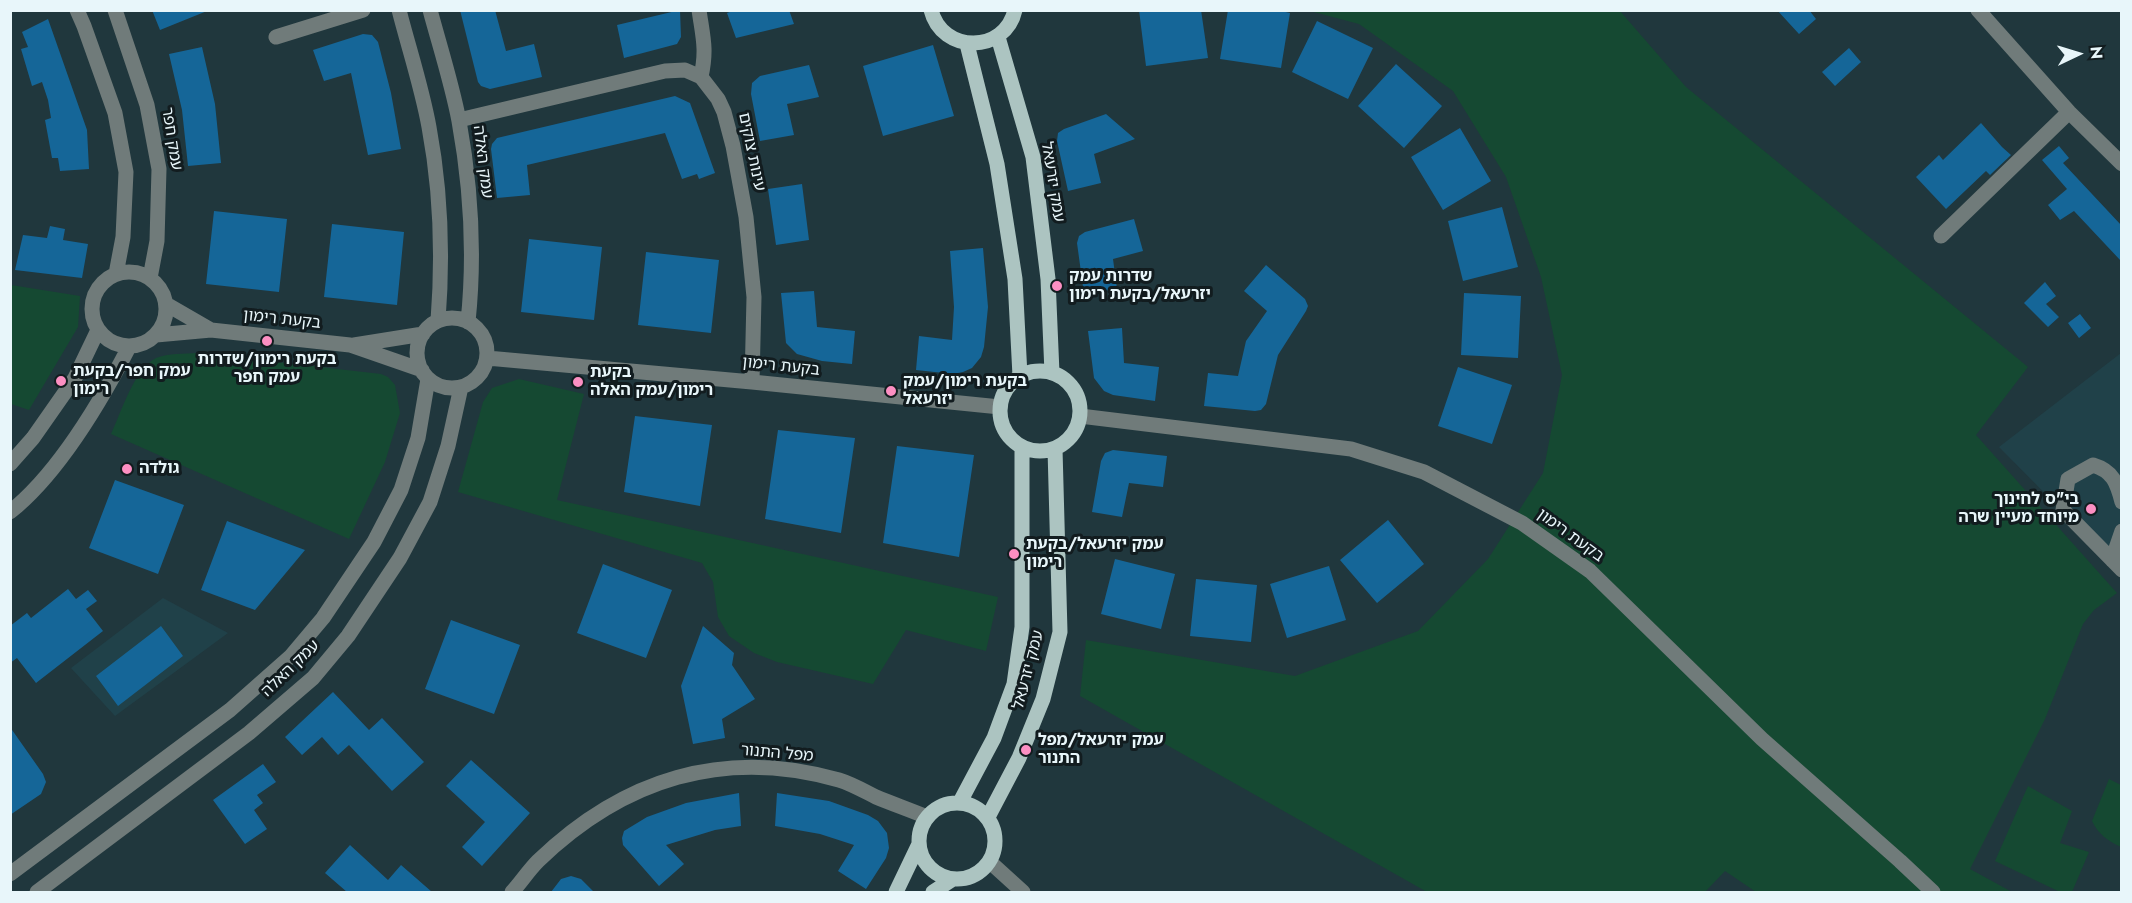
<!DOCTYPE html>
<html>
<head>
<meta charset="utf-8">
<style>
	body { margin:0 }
	#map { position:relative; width:2132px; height:903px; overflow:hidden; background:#20373d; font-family:Jost,sans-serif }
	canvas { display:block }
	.frame { position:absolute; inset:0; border:12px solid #e8f6fa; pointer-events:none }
	.north { position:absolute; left:2048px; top:24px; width:60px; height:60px; -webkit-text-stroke:4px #121c1f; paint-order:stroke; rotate:86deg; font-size:16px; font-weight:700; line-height:24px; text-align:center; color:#e8f6fa }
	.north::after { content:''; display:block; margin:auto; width:21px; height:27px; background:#e8f6fa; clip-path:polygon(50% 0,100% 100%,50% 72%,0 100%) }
</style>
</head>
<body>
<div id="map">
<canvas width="2132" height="903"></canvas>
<div class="frame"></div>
<div class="north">N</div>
</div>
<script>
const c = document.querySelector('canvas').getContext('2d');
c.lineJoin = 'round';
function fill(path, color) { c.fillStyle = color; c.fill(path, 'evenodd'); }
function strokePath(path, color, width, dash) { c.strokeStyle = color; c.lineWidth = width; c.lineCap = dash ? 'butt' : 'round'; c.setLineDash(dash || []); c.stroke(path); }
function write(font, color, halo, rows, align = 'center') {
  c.font = font + ' Jost,"Noto Sans Hebrew",sans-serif'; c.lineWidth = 6; c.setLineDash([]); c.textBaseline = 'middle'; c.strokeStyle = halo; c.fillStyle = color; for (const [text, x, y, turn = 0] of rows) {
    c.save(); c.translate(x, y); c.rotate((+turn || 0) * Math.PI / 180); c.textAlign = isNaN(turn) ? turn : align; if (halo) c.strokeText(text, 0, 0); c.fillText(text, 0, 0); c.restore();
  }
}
const built = new Path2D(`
	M2121,353V570L1999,447Z
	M163,598L228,633L115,716L71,668Z`);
const green = new Path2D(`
	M1310,11H1620L1686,87L2028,367L1976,435L2117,593L2094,610L2083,624L2045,719L1970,869L2012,892H1756L1725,871L1705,892H1427L1080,696L1086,640L1295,676L1418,631L1488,559L1543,473L1562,375L1541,277L1506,177L1453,91L1359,24Z
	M11,285L80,296L78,327L29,410L11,404Z
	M198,353L381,374L388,377L395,385L400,413L385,462L349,539L111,434C121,413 134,369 156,358C168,353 185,354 198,353Z
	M519,379L584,394L557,500L998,597L986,651L906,630L873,684L777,662L754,653L729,636L718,617L713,582L702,563L458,492L483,402L492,388Z
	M2109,779L2121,785V847C2108,841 2098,834 2092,821Z
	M2028,786L2072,811L2060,843L2089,852L2072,892H2060L1995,861Z`);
const building = new Path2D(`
	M152,10H207V11L160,30Z
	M460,10H495L506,51L534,44L542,77L490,89L481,86L478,82Z
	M680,10L681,37L677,44L624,58L617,25Z
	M735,10H789L794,24L736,38L727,13Z
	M1139,10H1201L1208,58L1146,66Z
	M1228,10H1277L1290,13L1281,68L1220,59Z
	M1777,10H1809L1816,19L1799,34Z
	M48,19L87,130L89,169L60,171L58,158H52L45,120L51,118L48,100L42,82L32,86L21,49L28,47L22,32Z
	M1317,21L1373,48L1348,99L1292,72Z
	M363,34L372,35L378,42L391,93L401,149L368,155L351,73L324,81L313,50Z
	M933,45L954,116L883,136L863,66Z
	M202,47L215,104L221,163L188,166L182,110L169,54Z
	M1849,48L1861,62L1835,86L1822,72Z
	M1396,64L1442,106L1404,148L1358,106Z
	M809,65L819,97L787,104L794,135L760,141L751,94L752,83L760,76Z
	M675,96L690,103L715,173L699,179L697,174L682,179L665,133L527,165L530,195L497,198L491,149L492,144L497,138Z
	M1106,114L1135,139L1094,154L1101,183L1068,191L1057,141L1058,133L1064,129Z
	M1981,123L2002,147L2011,155L1990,175L1986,171L1946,209L1916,177L1939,155L1943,160Z
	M1460,128L1491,181L1443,210L1411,157Z
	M2059,146L2069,158L2063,163L2121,225V261L2074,211L2060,220L2048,205L2067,189L2042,160Z
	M802,184L809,240L776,245L768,189Z
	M1502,207L1518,267L1463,281L1448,221Z
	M214,211L287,219L279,292L206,284Z
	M1134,219L1143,251L1113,259L1117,289L1084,294L1077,243L1079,236L1085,232Z
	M332,224L404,232L397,305L324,297Z
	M50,226L65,229L63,240L88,244L82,278L15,270L23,235L47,238Z
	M529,239L602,247L594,320L521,312Z
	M983,248L988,307L984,347L981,357L972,368L963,372L953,374L916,370L919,336L952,340L954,307L950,251Z
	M646,252L719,260L711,333L638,325Z
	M1266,265L1305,299L1308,306L1306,311L1278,355L1266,404L1261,410L1255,411L1204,406L1208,373L1238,376L1246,341L1267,311L1244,291Z
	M2045,282L2056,296L2046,304L2059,317L2048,327L2024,303Z
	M814,291L817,327L855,331L852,364L822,361L797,354L786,343L781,293Z
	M1464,293L1521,296L1518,358L1461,355Z
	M2080,314L2091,328L2079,338L2068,323Z
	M1122,328L1124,363L1159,367L1155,401L1113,395L1104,391L1094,378L1088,331Z
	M1458,367L1512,385L1492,444L1438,426Z
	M635,416L712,425L700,506L624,492Z
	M778,430L855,438L841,533L765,519Z
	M897,446L974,455L959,557L883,543Z
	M1113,450L1167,456L1163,487L1129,483L1122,517L1092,512L1101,461L1105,453Z
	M115,480L184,505L158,574L89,548Z
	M1388,520L1424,564L1377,603L1340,560Z
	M227,521L305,550L255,610L201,590Z
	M1115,559L1175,574L1161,629L1101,614Z
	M603,564L672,590L646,658L577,633Z
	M1329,566L1346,620L1287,638L1270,584Z
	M1196,579L1257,585L1251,642L1190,636Z
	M68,589L76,599L88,590L97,601L86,609L103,631L36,683L17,658L10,663V626L27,613L31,618Z
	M451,620L520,645L494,714L425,689Z
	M161,626L183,656L118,706L96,676Z
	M703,626L734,653L732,665L755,699L722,719L725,738L693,744L681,686Z
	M333,692L369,730L382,718L424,762L392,791L349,745L338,755L322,737L302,755L285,737Z
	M10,727L43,774L46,782L41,794L10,815Z
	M471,760L530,813L482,866L462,847L485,822L446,786Z
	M263,764L276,782L257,795L263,803L254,810L267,829L245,844L213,800Z
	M739,793L741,826L715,830L666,845L684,864L659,886L623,845L622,838L624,831L647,817L686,803Z
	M777,793L829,801L868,815L878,821L887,833L889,848L886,858L866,889L838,871L854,845L820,834L775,826Z
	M350,845L388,880L401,865L432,892H347L325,873Z
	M571,876L581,879L594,892H551L561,879Z`);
const minor = new Path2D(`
	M77,10L84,26L115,113L126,172L123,237L116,274
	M115,10L147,105L159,169L157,241L150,278
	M399,10C409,49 422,88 429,127C441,191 443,256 438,321
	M430,10C440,47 452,84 459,121C471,187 475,255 468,322
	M699,10C703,38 707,49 701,77
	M1978,10L2069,112L2122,164
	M276,37L363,10
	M459,120L665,71L685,70L701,77L718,99L724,112L733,146L746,217L754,297L752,382
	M1941,236L2069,112
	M92 309a37 37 0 1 1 74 0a37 37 0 1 1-74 0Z
	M166,304L211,330
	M417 353a35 35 0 1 1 70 0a35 35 0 1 1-70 0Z
	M156,335L211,330L350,345L422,370
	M354,345L423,334
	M487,358L752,382L1000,407
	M1080,416L1351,449L1424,472L1522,523L1590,571L1762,739L1900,861L1933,892
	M10,464L33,438L75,378L98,330
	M2122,502C2117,483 2113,471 2093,465L2068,479L2063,510L2122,570
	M10,512C59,473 101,401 129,347
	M2112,560L2122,531
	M990,862L1023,892
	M10,874L230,710L291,656L323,618L374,542L401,490L418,438L428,379
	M37,892L249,733L313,678L348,636L400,558L430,502L448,446L461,387
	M512,892C521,882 529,870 538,861C623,779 724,747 839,780C852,784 864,791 876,797C893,804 910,810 927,817`);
const major = new Path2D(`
	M931,10C942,54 1005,54 1015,10
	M998,37L1033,157L1048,279L1052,373
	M967,44L997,164L1015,279L1020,376
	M1000 411a40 40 0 1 1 80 0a40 40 0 1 1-80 0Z
	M960,802L994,738L1014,684L1022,627V448
	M919 841a38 38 0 1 1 76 0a38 38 0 1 1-76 0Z
	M988,817L1019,758L1043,699L1060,632L1055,449
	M896,892L919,844
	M933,892L953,879`);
const markers = [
	[1057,286,6,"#fc8fc2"],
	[267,341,6,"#fc8fc2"],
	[61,381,6,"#fc8fc2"],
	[578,382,6,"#fc8fc2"],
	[891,391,6,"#fc8fc2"],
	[127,469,6,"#fc8fc2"],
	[2091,509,6,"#fc8fc2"],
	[1014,554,6,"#fc8fc2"],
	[1026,750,6,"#fc8fc2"]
];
const streetNames = [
	["עמק חפר",171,139,81],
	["עינות צוקים",751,152,78],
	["עמק האלה",482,162,83],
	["עמק יזרעאל",1052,182,81],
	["בקעת רימון",282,320,6],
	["בקעת רימון",781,367,6],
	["בקעת רימון",1570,536,36],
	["עמק האלה",291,669,-44],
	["עמק יזרעאל",1029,670,-75],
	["מפל התנור",777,754,5]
];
const poiNames = [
	["שדרות עמק",1069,277],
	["יזרעאל/בקעת רימון",1069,295],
	["בקעת רימון/שדרות",267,360,"center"],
	["עמק חפר",267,378,"center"],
	["עמק חפר/בקעת",73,372],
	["רימון",73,390],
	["בקעת",590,373],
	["רימון/עמק האלה",590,391],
	["בקעת רימון/עמק",903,382],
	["יזרעאל",903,400],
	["גולדה",139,469],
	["בי\"ס לחינוך",2079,500,"right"],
	["מיוחד מעיין שרה",2079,518,"right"],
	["עמק יזרעאל/בקעת",1026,545],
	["רימון",1026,563],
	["עמק יזרעאל/מפל",1038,741],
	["התנור",1038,759]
];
fill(built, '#204149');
fill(green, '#154932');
fill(building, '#156698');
strokePath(minor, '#707b7a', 15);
strokePath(major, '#acc4c1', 15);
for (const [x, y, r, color] of markers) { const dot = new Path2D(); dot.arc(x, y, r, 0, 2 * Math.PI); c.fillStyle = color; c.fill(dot); strokePath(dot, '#121c1f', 2); }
write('16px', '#e8f6fa', '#121c1f', streetNames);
write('bold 16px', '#e8f6fa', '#121c1f', poiNames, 'left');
</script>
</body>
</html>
